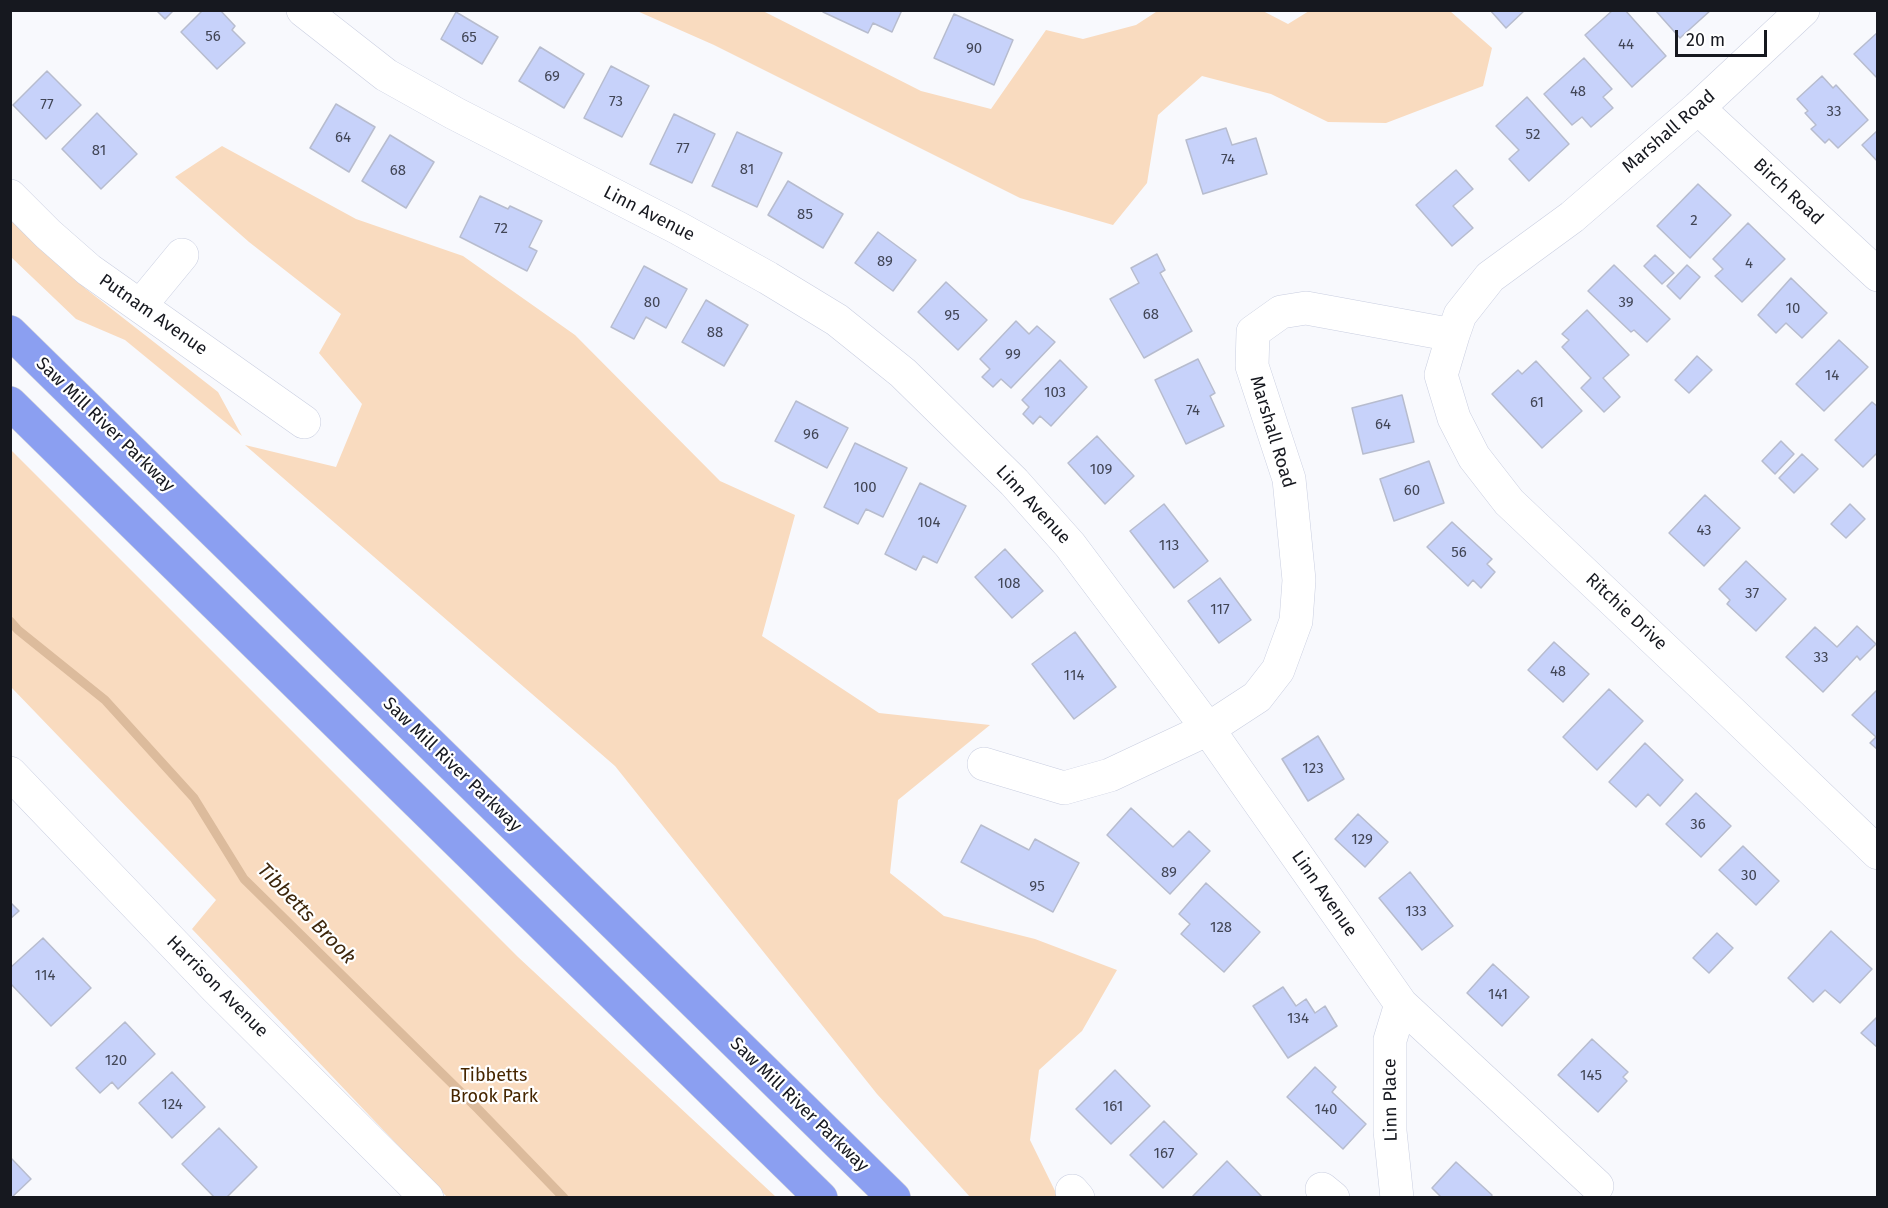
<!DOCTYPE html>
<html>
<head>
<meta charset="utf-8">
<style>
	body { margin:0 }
	#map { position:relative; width:1888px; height:1208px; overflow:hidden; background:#f8f9fd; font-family:"Fira Sans",sans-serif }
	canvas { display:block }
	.frame { position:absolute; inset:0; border:12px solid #16181f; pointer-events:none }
	.scale { position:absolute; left:1675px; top:30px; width:92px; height:27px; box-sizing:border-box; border:3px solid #16181f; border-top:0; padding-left:8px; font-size:18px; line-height:21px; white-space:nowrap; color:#16181f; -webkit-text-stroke:4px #fff; paint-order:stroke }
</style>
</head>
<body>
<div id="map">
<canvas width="1888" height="1208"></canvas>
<div class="frame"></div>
<div class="scale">20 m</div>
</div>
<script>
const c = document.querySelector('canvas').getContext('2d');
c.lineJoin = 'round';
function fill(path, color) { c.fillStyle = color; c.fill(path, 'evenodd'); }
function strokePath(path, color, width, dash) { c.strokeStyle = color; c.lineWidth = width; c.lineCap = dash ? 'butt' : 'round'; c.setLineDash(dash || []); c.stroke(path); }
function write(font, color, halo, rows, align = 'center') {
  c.font = font + ' "Fira Sans",sans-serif'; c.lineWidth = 4.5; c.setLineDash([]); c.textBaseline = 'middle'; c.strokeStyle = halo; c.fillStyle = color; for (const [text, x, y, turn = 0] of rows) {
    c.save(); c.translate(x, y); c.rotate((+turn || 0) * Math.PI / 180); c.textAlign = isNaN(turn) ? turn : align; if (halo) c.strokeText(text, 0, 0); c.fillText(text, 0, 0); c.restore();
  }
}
const green = new Path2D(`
	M637,11H763L921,91L991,109L1046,30L1083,39L1136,25L1159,10L1263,11L1288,24L1309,11H1450L1492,48L1483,86L1386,123L1328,122L1271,94L1202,76L1158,115L1147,183L1113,225L1020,198L714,45Z
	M222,146L356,219L463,256L575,335L720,481L795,515L762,636L879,713L990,725L898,800L890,873L944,916L1035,939L1117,970L1082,1031L1039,1070L1030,1140L1058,1197H970L877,1094L615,766L245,445L336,467L362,404L319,353L341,314L249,242L175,177Z
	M10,217L86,289L218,392L242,436L125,340L76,319L11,257Z
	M10,449L518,957L776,1197H447L192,929L216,900L11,687Z`);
const stream = new Path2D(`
	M10,621L18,630L105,700L194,798L244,879L478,1109L564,1198`);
const building = new Path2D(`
	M156,10H174L165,19Z
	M203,10H220L235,26L232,30L245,43L217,69L181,32Z
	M824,10H902L892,32L873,23L868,33L823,12Z
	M1490,10H1525L1506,28Z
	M1613,10H1625L1666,56L1632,87L1585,35Z
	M1655,10H1711L1680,38Z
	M456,12L498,37L482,64L441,39Z
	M954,14L1013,40L994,85L934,58Z
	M1878,32V79L1854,54Z
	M540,47L584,74L564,108L519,81Z
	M1584,58L1612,89L1603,97L1613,108L1591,127L1582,117L1572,125L1544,94Z
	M611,66L649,86L622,137L584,118Z
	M47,71L81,105L46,139L13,105Z
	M1822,76L1833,88L1836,85L1868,120L1838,148L1829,139L1825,143L1811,129L1816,125L1805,113L1808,111L1797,99Z
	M1527,97L1569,144L1529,181L1509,159L1519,150L1496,126Z
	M336,104L375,127L349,172L310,148Z
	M97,113L137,154L101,189L62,149Z
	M674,114L715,134L692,183L650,164Z
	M1226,128L1232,145L1256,138L1267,174L1203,194L1186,140Z
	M1878,130V162L1862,145Z
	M737,132L782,153L757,207L712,186Z
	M390,135L434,162L406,208L362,181Z
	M1456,170L1473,189L1453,206L1473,228L1452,246L1416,205Z
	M788,181L843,214L823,248L768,215Z
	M1698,184L1731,215L1690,258L1657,226Z
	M480,196L508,209L510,206L542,221L529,247L537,251L527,271L460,237Z
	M1748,223L1785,259L1742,302L1715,276L1723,269L1713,259Z
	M878,232L916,260L893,291L855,263Z
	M1157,254L1165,270L1160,273L1192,331L1144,358L1110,299L1139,283L1131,268Z
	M1655,255L1674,273L1662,284L1644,266Z
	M1614,265L1670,319L1647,342L1634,330L1631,332L1588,291Z
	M1687,265L1700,277L1680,299L1667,286Z
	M644,266L687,289L666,328L646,317L634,339L611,327Z
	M1791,278L1827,313L1802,338L1786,323L1776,333L1758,315Z
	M946,282L987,320L958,350L918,312Z
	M706,300L748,325L724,366L682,342Z
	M1587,310L1629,355L1603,378L1620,397L1604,412L1581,388L1591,378L1562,347L1569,340L1562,334Z
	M1016,321L1029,334L1037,326L1055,342L1011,388L1001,379L993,387L982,377L990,369L980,359Z
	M1839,340L1868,367L1824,411L1796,384Z
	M1697,356L1712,370L1689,393L1675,380Z
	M1198,359L1215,393L1210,396L1224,426L1186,444L1155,380Z
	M1060,360L1087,387L1051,426L1040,416L1033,424L1023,414L1029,407L1022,400Z
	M1536,361L1582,411L1542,448L1492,394L1518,370L1522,374Z
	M1402,395L1414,442L1363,454L1352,408Z
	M796,401L848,428L827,468L775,441Z
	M1872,402L1878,407V452L1863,467L1835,440Z
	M1097,436L1134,476L1105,504L1068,463Z
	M1781,441L1794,454L1775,474L1762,461Z
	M855,443L907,468L883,517L866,509L858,524L824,507Z
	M1802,454L1818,469L1794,493L1779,478Z
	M1429,461L1444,503L1394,521L1380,479Z
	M920,483L966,506L937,563L923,556L916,570L885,554Z
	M1705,495L1740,528L1704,566L1669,533Z
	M1164,504L1208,561L1174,588L1130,531Z
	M1850,504L1865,519L1846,538L1831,524Z
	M1452,522L1492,559L1487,564L1495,572L1481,588L1473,580L1468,586L1427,547Z
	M1005,549L1043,591L1012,618L975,577Z
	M1746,561L1786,599L1756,631L1727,604L1730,600L1719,589Z
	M1220,578L1251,620L1219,643L1188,601Z
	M1857,626L1876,644L1860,660L1857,656L1823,692L1786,657L1815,627L1837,647Z
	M1075,632L1116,687L1074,719L1032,664Z
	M1554,642L1589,674L1563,702L1528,670Z
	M1609,689L1643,721L1597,770L1563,737Z
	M1878,689V750L1870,743L1876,737L1852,715Z
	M1318,736L1344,779L1308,801L1282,759Z
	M1645,743L1683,780L1660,806L1648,794L1636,807L1609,782Z
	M1696,793L1731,826L1701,857L1666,824Z
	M1131,808L1173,847L1189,831L1210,851L1170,894L1107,835Z
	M1358,814L1388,842L1365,867L1335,839Z
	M981,825L1029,850L1035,839L1079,863L1053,912L961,862Z
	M1743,846L1779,881L1756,905L1719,870Z
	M1410,872L1453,926L1422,950L1379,898Z
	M1206,883L1260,932L1224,972L1181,934L1190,924L1179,914Z
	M10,902L19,911L10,919Z
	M1831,931L1872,969L1840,1003L1825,990L1813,1002L1788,978Z
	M1717,933L1733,948L1709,973L1693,958Z
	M43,938L91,988L51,1026L10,983V968Z
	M1493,964L1529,997L1502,1026L1467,993Z
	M1283,987L1296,1006L1306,999L1315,1013L1325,1006L1337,1026L1288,1058L1253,1006Z
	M1878,1016V1048L1861,1033Z
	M125,1022L155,1054L118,1089L112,1082L100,1093L76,1068Z
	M1592,1039L1628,1072L1623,1077L1627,1081L1598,1112L1558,1075Z
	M1315,1067L1336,1087L1332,1092L1366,1124L1343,1149L1287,1097Z
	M1115,1070L1150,1106L1111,1144L1076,1109Z
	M172,1072L205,1107L172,1138L139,1103Z
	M1164,1121L1197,1154L1163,1188L1130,1155Z
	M219,1128L257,1167L226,1198H215L182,1164Z
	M10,1157L31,1179L11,1198H10Z
	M1227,1161L1263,1198H1191Z
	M1456,1162L1492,1195L1490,1198H1442L1432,1188Z`);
const minor = new Path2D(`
	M303,10L386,75L454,113L678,228L768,278L837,320L903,373L1014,482L1070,545L1208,729L1401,1004L1597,1186
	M1803,10L1698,108L1572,217L1490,277L1460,315L1453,335L1441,375L1454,418L1474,457L1509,502L1730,711L1878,853
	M1698,108L1878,275
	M10,196L48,234L89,270L304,422
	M140,306L182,255
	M984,764L1064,788L1110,775L1208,729L1257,697L1278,670L1296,621L1299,580L1289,479L1252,366L1253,332L1281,312L1306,308L1453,335
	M10,773L216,988L427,1198
	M1322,1189L1333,1198
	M1072,1191L1078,1198
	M1397,1198L1390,1131V1040L1401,1004`);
const highway = new Path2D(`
	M10,332L894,1198
	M10,403L821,1198`);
const numberNames = [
	["56",213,37],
	["65",469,38],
	["44",1626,45],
	["90",974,49],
	["69",552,77],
	["48",1578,92],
	["73",616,102],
	["77",47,105],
	["33",1834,112],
	["52",1533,135],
	["64",343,138],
	["77",683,149],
	["81",99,151],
	["74",1228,160],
	["81",747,170],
	["68",398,171],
	["85",805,215],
	["2",1694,221],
	["72",501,229],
	["89",885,262],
	["4",1749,264],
	["80",652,303],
	["39",1626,303],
	["10",1793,309],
	["68",1151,315],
	["95",952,316],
	["88",715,333],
	["99",1013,355],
	["14",1832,376],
	["103",1055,393],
	["61",1537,403],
	["74",1193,411],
	["64",1383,425],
	["96",811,435],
	["109",1101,470],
	["100",865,488],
	["60",1412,491],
	["104",929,523],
	["43",1704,531],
	["113",1169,546],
	["56",1459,553],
	["108",1009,584],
	["37",1752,594],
	["117",1220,610],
	["33",1821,658],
	["48",1558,672],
	["114",1074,676],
	["123",1313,769],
	["36",1698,825],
	["129",1362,840],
	["89",1169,873],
	["30",1749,876],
	["95",1037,887],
	["133",1416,912],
	["128",1221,928],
	["114",45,976],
	["141",1498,995],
	["134",1298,1019],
	["120",116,1061],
	["145",1591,1076],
	["124",172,1105],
	["161",1113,1107],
	["140",1326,1110],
	["167",1164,1154]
];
const streetNames = [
	["Marshall Road",1669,132,-41],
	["Birch Road",1788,192,43],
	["Linn Avenue",649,214,27],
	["Putnam Avenue",153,315,35],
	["Saw Mill River Parkway",105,425,44],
	["Marshall Road",1272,432,73],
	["Linn Avenue",1033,505,47],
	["Ritchie Drive",1626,612,43],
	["Saw Mill River Parkway",452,765,44],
	["Linn Avenue",1324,894,55],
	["Harrison Avenue",217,987,45],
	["Linn Place",1391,1100,-91],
	["Saw Mill River Parkway",799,1105,44]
];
const parkNames = [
	["Tibbetts",494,1076],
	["Brook Park",494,1097]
];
const waterNames = [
	["Tibbetts Brook",306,914,46]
];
fill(green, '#f9dbbf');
strokePath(stream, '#dcbb9c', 9);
fill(building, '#c7d2fa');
strokePath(building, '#b7bcce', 1.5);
strokePath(minor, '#c9cee0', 34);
strokePath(highway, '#d5d5d7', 34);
strokePath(minor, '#fff', 33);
strokePath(highway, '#8b9ff1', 33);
write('15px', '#424656', null, numberNames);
write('18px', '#16181f', '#fff', streetNames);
write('18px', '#462600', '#fff', parkNames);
write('italic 20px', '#3d260c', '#fff', waterNames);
</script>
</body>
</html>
